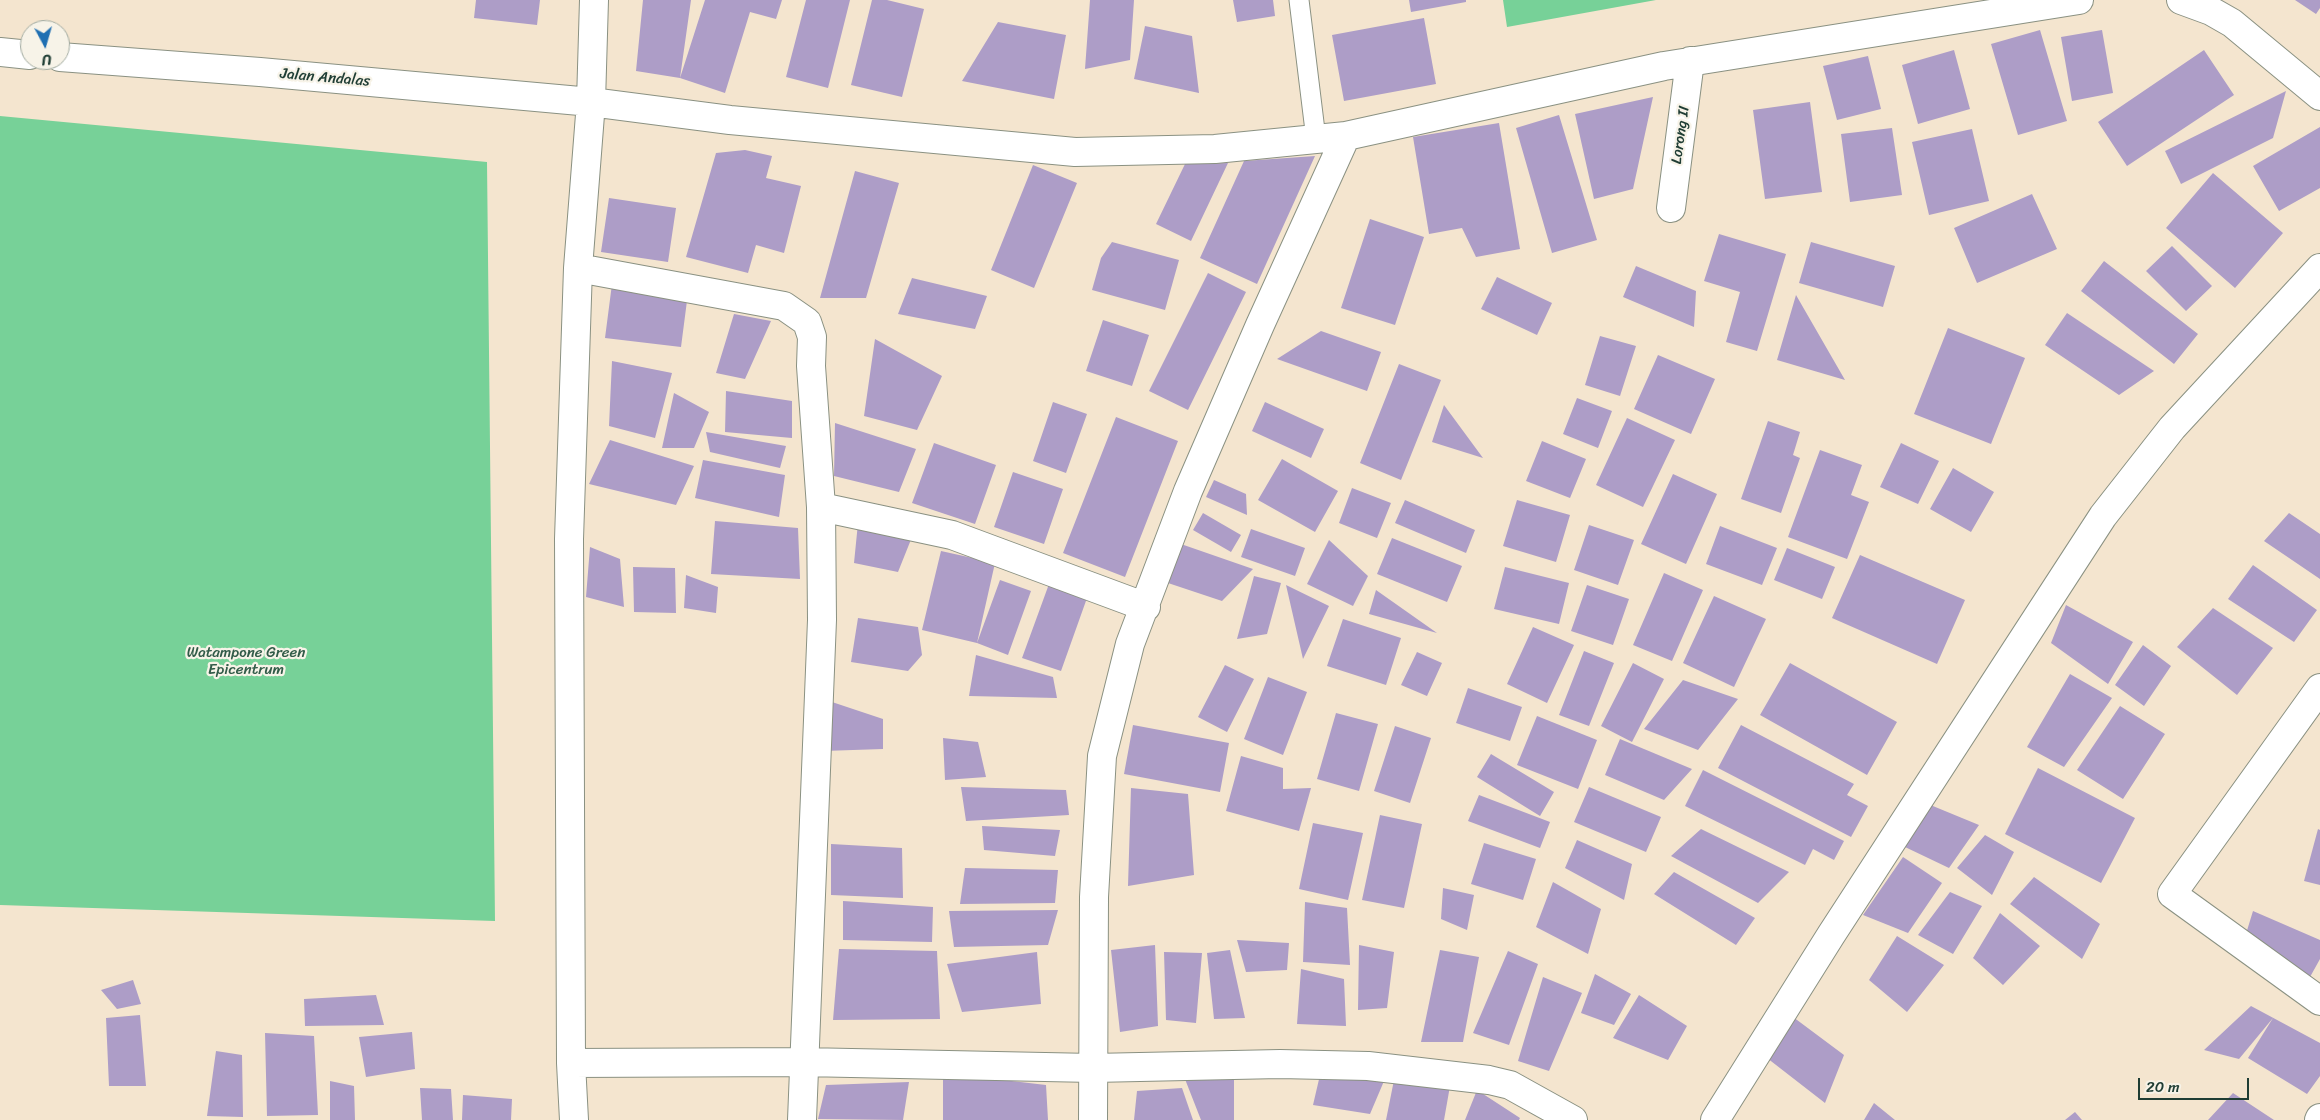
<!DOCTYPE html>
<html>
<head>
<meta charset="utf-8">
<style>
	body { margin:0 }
	#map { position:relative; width:2320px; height:1120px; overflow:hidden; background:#f4e5cf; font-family:Sriracha,sans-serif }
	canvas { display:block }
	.north { position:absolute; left:20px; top:20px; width:50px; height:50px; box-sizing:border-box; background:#f7f3e8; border:1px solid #a1aaa0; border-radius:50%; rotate:174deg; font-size:14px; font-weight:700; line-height:20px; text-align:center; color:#1f3d34 }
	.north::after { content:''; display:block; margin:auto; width:18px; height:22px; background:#1f6fb2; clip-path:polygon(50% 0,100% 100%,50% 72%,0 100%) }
	.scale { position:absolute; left:2138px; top:1078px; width:111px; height:22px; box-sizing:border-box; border:2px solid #1f3d34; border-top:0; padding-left:6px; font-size:15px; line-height:18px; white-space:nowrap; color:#1f3d34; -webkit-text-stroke:4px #f7f3e8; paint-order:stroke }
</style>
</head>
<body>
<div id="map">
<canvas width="2320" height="1120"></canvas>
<div class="north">U</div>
<div class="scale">20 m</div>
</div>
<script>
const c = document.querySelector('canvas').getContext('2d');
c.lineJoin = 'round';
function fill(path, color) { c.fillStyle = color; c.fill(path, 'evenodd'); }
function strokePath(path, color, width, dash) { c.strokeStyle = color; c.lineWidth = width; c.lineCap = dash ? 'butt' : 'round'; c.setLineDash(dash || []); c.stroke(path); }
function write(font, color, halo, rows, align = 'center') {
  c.font = font + ' Sriracha,sans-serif'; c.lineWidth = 4.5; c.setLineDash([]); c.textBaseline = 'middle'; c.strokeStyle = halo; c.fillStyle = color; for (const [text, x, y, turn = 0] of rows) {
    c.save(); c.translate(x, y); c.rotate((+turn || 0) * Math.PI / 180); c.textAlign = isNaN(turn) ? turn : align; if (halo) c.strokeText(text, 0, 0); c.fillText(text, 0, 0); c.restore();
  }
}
const green = new Path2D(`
	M1503,0H1656L1507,27Z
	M0,116L487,162L495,921L0,905Z`);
const building = new Path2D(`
	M476,0H540L537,25L474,18Z
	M643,0H691L680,78L636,71Z
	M705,0H782L776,19L750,12L725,93L680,78Z
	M806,0H850L828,88L786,77Z
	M872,0H887L924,9L902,97L851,85Z
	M1090,0H1134L1130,60L1085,69Z
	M1233,0H1273L1275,16L1237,22Z
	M1409,0H1466V2L1411,12Z
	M2295,0H2320V8L2316,14Z
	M1424,18L1436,84L1344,101L1332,35Z
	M998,22L1066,35L1054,99L962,81Z
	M1145,26L1192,36L1199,93L1134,79Z
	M2040,30L2067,121L2018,135L1991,44Z
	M2102,30L2113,93L2072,101L2061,37Z
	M1954,50L1970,109L1918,124L1902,65Z
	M2204,50L2234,95L2127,166L2098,122Z
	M1868,56L1881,109L1837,120L1823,66Z
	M2286,91L2273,138L2181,184L2165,151Z
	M1653,97L1633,189L1594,199L1575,114Z
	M1810,102L1822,192L1765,199L1753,110Z
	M1559,115L1597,240L1552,253L1516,128Z
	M1499,123L1520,249L1476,257L1462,228L1429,234L1413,137Z
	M2320,127V188L2279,211L2253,166Z
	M1892,128L1902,195L1850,202L1841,134Z
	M1972,129L1989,201L1929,215L1912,142Z
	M745,150L772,156L766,178L801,186L784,253L756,245L748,273L686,257L716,153Z
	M1315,156L1257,284L1200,258L1244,161Z
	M1228,163L1191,241L1156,224L1185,164Z
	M1033,165L1077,183L1034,288L991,270Z
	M855,171L899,183L866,298H820Z
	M2213,173L2283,233L2235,288L2166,228Z
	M2032,194L2057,249L1977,283L1954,228Z
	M609,198L676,208L668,262L601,252Z
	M1370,219L1424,237L1395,325L1341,308Z
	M1719,234L1786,254L1757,351L1726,342L1740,292L1704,281Z
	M1112,242L1179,260L1165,310L1092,290L1101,258Z
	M1811,242L1895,266L1883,307L1799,283Z
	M2172,246L2212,286L2186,311L2146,271Z
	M2104,261L2198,334L2174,364L2081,291Z
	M1636,266L1696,291L1694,327L1623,297Z
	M1208,273L1246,292L1188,410L1149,391Z
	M1497,277L1552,303L1537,335L1481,309Z
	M912,278L987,296L975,329L898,314Z
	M612,284L688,293L681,347L605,338Z
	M1796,295L1845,380L1777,360Z
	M2067,313L2154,371L2119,395L2045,345Z
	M734,314L771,321L745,379L716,373Z
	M1103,320L1149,335L1132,386L1086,371Z
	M1948,328L2025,358L1991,444L1914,414Z
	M1321,331L1381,352L1367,391L1277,359Z
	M1600,336L1636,346L1620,396L1585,385Z
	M875,339L942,376L917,430L864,416Z
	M1658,355L1715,379L1691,434L1634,409Z
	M612,361L672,373L655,438L609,426Z
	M1399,364L1441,380L1401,480L1360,463Z
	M726,391L792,401V438L725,432Z
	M674,393L709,412L694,448H662Z
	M1577,398L1612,411L1598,448L1563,434Z
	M1053,402L1087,414L1066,473L1033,461Z
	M1265,402L1324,429L1311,458L1252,431Z
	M1444,405L1483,458L1432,442Z
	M1116,417L1178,441L1125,577L1063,553Z
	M1627,418L1675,440L1643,507L1596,485Z
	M1768,421L1800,432L1793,455L1800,458L1781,513L1741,499Z
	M835,423L916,449L899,492L834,476Z
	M706,432L786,446L780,468L710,452Z
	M610,440L694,466L676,505L589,484Z
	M1542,441L1586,459L1570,498L1526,481Z
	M934,443L996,465L975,524L912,503Z
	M1901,443L1939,461L1918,504L1880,487Z
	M1820,450L1862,465L1851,495L1869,502L1847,559L1788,537Z
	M1282,459L1338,491L1315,532L1258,500Z
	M703,460L785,475L779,517L695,498Z
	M1953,468L1994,492L1971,532L1930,509Z
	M1013,472L1063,489L1044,544L994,527Z
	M1673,474L1717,494L1686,564L1641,544Z
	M1214,480L1246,494L1247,515L1206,497Z
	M1352,488L1391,503L1377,538L1339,523Z
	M1405,500L1475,530L1466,553L1395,523Z
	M1517,500L1570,515L1556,562L1503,546Z
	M1203,513L1241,535L1231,552L1193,530Z
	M2289,513L2320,534V579L2264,541Z
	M715,521L798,528L800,579L711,574Z
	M858,523L912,537L898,572L854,563Z
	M1589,525L1634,540L1618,585L1574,570Z
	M1720,526L1777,548L1762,585L1706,564Z
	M1251,529L1305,548L1295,576L1241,557Z
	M1392,538L1462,566L1447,602L1377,574Z
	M1329,540L1368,576L1353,606L1307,584Z
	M1178,543L1253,569L1222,601L1165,582Z
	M590,547L620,559L624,607L586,597Z
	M1787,548L1835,567L1822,599L1774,580Z
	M941,551L995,563L977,643L922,630Z
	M1860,555L1965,600L1937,664L1832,618Z
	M2253,565L2317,610L2294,642L2228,599Z
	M633,567L675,568L676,613L634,612Z
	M1505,567L1569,583L1559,624L1494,609Z
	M1664,573L1703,590L1672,661L1633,645Z
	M686,575L718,587L716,613L684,608Z
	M1254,576L1281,583L1267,634L1237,639Z
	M1000,580L1031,591L1008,655L977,643Z
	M1049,584L1087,598L1061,671L1022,658Z
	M1286,585L1329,606L1303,659Z
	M1587,585L1629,599L1613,645L1571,631Z
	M1376,590L1437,633L1369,614Z
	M1714,596L1766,619L1734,687L1683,663Z
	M2066,605L2133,642L2108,684L2051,643Z
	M2213,608L2273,648L2237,695L2177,647Z
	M858,618L918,627L922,655L908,671L851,662Z
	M1343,619L1401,638L1386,685L1327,666Z
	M1533,627L1574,645L1547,703L1507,684Z
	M2143,645L2171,666L2144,706L2115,685Z
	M1584,651L1614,663L1589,726L1559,715Z
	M1417,652L1442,663L1427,696L1401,685Z
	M976,655L1053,677L1057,698L969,696Z
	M1633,663L1664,679L1632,742L1601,726Z
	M1790,663L1897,722L1867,775L1760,715Z
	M1225,665L1254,679L1227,732L1198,717Z
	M2070,674L2112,698L2064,767L2027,747Z
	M1268,677L1307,692L1283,755L1244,739Z
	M1683,680L1738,699L1698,750L1644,729Z
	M1468,688L1522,707L1510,741L1456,723Z
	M826,700L883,719V749L823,751Z
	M2120,706L2165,734L2123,799L2077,770Z
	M1336,713L1378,724L1359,791L1317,779Z
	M1537,716L1597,740L1578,789L1517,765Z
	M1133,725L1229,743L1220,792L1124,774Z
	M1741,725L1854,784L1847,795L1868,806L1851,837L1718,768Z
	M1395,726L1431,738L1410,803L1374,791Z
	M943,738L978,742L986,777L945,780Z
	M1620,739L1692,769L1664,800L1605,775Z
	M1491,754L1554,792L1540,816L1477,777Z
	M1241,756L1283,768V789L1311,788L1299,831L1226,811Z
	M2038,768L2135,818L2101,883L2005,834Z
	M1703,770L1844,841L1834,860L1813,849L1805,865L1685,806Z
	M961,787L1066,790L1069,815L966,821Z
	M1589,787L1661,817L1646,852L1574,822Z
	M1131,788L1188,794L1194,875L1128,886Z
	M1479,795L1550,822L1540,848L1468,821Z
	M1928,804L1979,825L1949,868L1905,847Z
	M1380,815L1422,824L1404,908L1362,900Z
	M1313,823L1363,833L1348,900L1299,889Z
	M982,826L1060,830L1055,856L984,850Z
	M1701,829L1789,872L1758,903L1671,856Z
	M2318,829L2320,830V885L2304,881Z
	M1985,835L2014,852L1992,895L1957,868Z
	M1577,840L1632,864L1624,900L1565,868Z
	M1484,843L1536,859L1523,900L1471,884Z
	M831,844L902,848L903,898L831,895Z
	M1903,857L1942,883L1908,933L1863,915Z
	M965,868L1058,870L1055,903L960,904Z
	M1674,872L1755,918L1736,945L1654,894Z
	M2034,877L2100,924L2082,959L2010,904Z
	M1553,882L1601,909L1588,954L1536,927Z
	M1443,888L1474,895L1467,930L1441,919Z
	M1950,892L1982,906L1953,954L1918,935Z
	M843,901L933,907L932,942L843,940Z
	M1305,902L1347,908L1350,965L1303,962Z
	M1058,910L1048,945L954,947L949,911Z
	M2253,911L2320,940V959L2310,977L2245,937Z
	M2000,913L2040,946L2003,985L1973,958Z
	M1897,936L1944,965L1907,1012L1869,980Z
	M1237,940L1289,943L1287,970L1246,972Z
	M1155,945L1158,1026L1120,1032L1111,950Z
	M1359,945L1394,952L1387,1008L1358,1010Z
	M839,949L937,951L940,1019L833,1020Z
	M1230,950L1245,1018L1214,1019L1207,953Z
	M1440,950L1479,957L1463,1042H1421Z
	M1508,951L1538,964L1509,1045L1473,1033Z
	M1037,952L1041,1004L962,1012L947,964Z
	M1164,952L1202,953L1196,1023L1166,1020Z
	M1301,969L1344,979L1346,1026L1297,1024Z
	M1595,974L1631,994L1614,1025L1581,1013Z
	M1543,977L1582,993L1549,1071L1518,1061Z
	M133,980L141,1004L117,1009L101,990Z
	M376,995L384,1025L305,1026L304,999Z
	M1639,995L1687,1026L1668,1060L1613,1038Z
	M2251,1006L2320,1043V1076L2307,1094L2248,1058L2273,1018L2239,1059L2204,1050Z
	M1789,1014L1844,1055L1825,1103L1767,1058Z
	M140,1015L146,1086H109L106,1018Z
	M412,1032L415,1069L366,1077L359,1037Z
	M265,1033L314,1036L318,1115L267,1116Z
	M216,1051L242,1055L243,1117L207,1116Z
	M943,1073L1046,1085L1048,1120H943Z
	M1183,1074L1234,1080V1120H1201Z
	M1387,1074L1370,1114L1313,1105L1320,1075Z
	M1395,1075L1450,1086L1444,1120H1386Z
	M330,1081L354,1086L355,1120H330Z
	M909,1082L903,1120L818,1119L826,1085Z
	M420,1088L451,1089L453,1120H422Z
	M1182,1088L1193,1120H1134L1137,1091Z
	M1477,1090L1520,1118L1519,1120H1465Z
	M2233,1093L2274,1120H2208Z
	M463,1095L512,1099L511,1120H462Z
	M1874,1103L1895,1120H1864Z
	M2075,1112L2082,1120H2065Z`);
const lane = new Path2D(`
	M1299,0L1316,139`);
const street = new Path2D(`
	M594,0L591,102L578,268L784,306L807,322L812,337L811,366L821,507L822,620L802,1120
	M2181,0L2211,11L2232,23L2320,96
	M0,52L30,55
	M60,57L260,72L591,102L730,120L1075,152L1215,149L1346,136L1664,66L2079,0
	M1671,208L1690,61
	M821,507L952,535L1146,607
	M2320,688L2172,894L2320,1001
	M571,1063L803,1062L1093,1068L1280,1064L1368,1066L1489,1080L1510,1085L1573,1120
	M574,1120L571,1063L569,539L578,268
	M1093,1120L1094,897L1102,756L1130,644L1188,491L1260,325L1346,136
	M1715,1120L1831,935L2103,516L2172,428L2320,268
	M2319,1120L2320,1118`);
const streetNames = [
	["Jalan Andalas",325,78,5],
	["Lorong II",1681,135,-82]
];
const parkNames = [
	["Watampone Green",246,653],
	["Epicentrum",246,670]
];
fill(green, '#77d198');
fill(building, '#ad9dc7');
strokePath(lane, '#8a9182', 21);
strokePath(street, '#8a9182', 30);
strokePath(lane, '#fff', 19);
strokePath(street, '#fff', 28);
write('15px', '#1f3d34', '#f7f3e8', streetNames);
write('15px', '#315b48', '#f7f3e8', parkNames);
</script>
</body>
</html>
